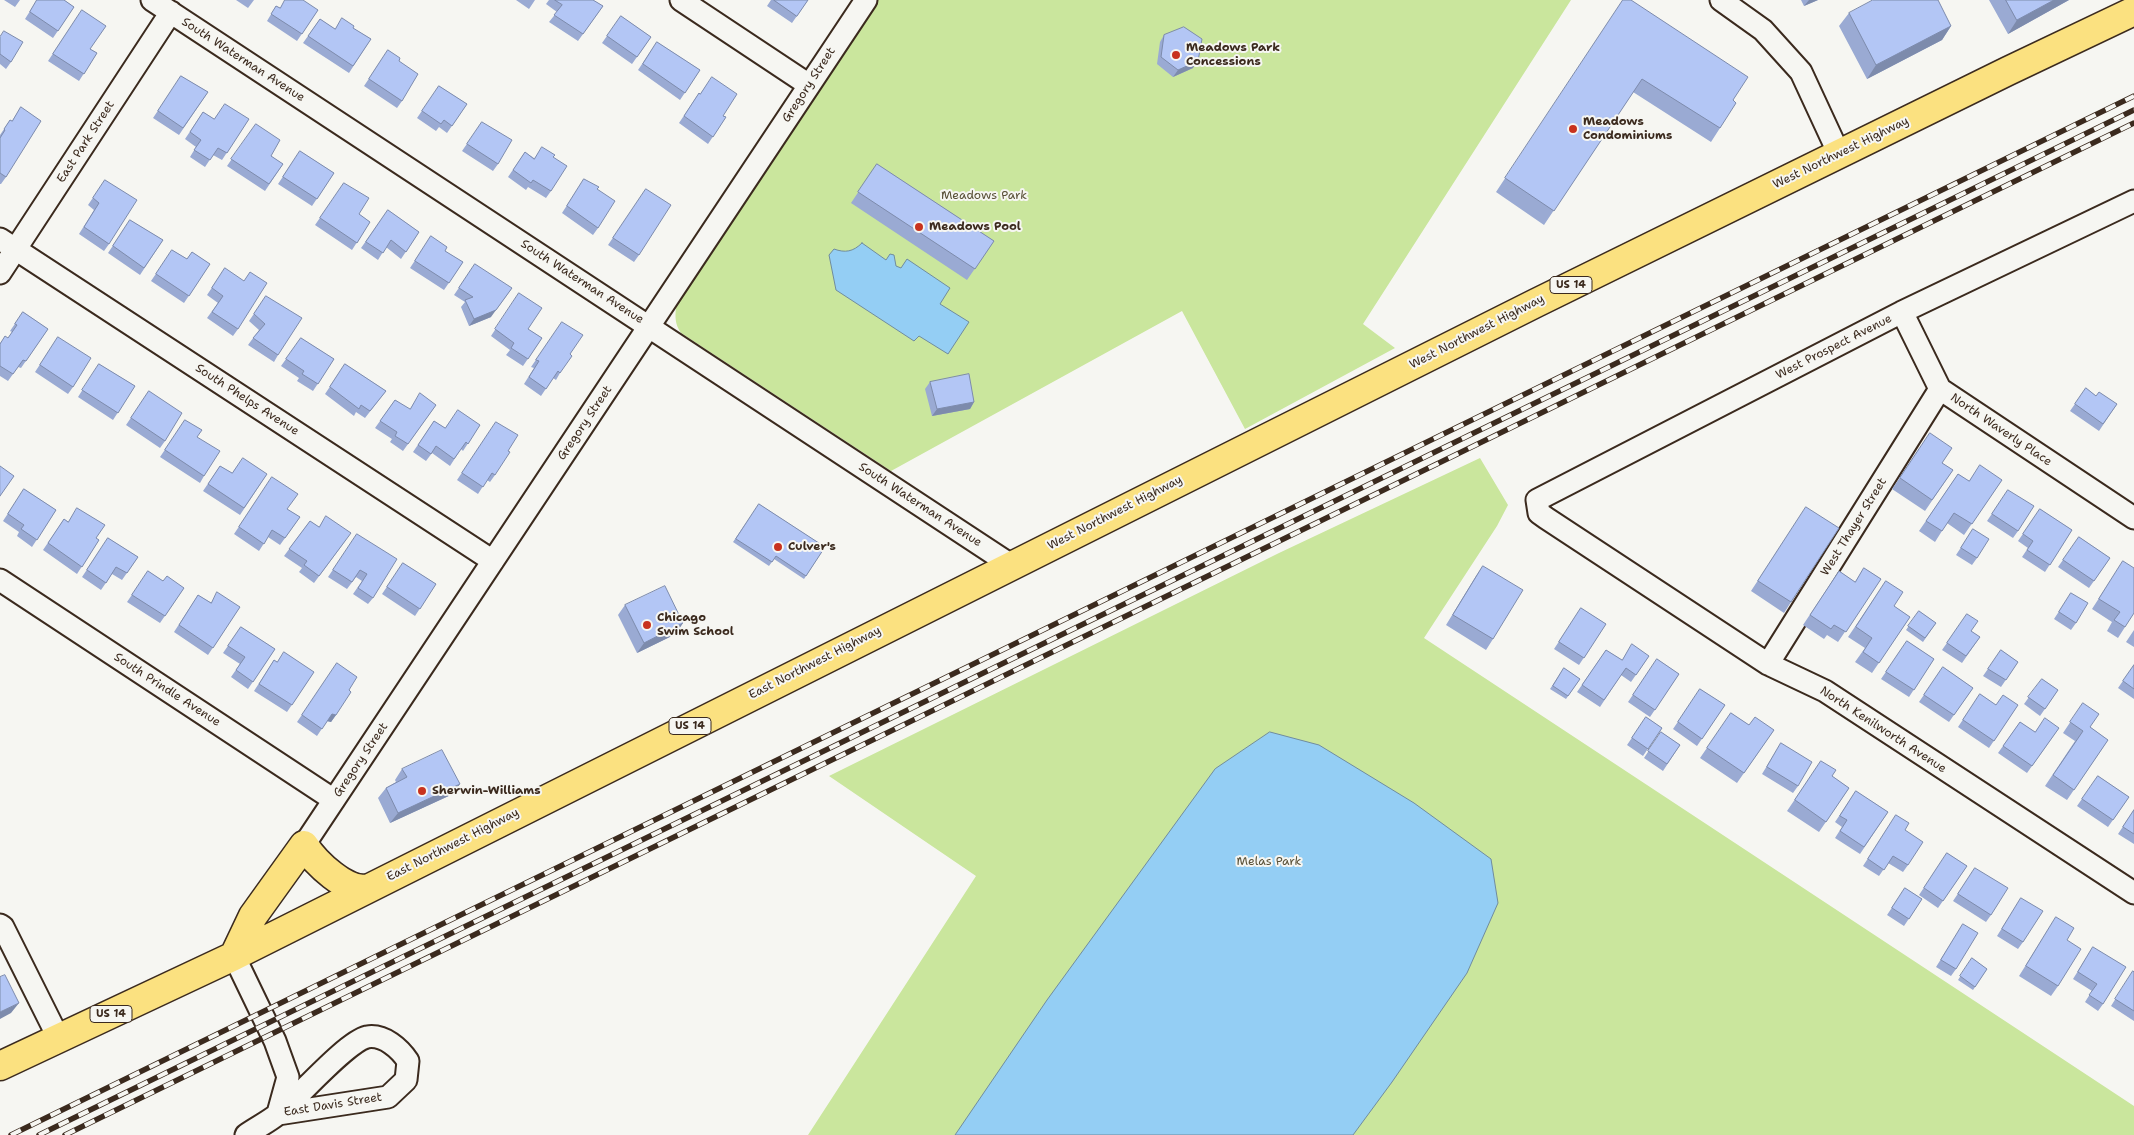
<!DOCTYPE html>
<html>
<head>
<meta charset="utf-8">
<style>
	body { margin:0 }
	canvas { display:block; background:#f6f6f2 }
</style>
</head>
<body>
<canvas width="2134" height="1135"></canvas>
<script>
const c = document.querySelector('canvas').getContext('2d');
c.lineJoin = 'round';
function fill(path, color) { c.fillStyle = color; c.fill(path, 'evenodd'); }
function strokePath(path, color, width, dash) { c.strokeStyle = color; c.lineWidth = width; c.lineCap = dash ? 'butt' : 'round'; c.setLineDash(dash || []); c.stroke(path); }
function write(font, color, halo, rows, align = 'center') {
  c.font = font + ' "Shantell Sans",sans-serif'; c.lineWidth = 4; c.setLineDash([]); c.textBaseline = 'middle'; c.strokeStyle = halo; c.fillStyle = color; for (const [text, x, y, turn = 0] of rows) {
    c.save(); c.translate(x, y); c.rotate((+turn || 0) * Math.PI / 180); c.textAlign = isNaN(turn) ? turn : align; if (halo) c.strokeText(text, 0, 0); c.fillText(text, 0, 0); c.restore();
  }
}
const green = new Path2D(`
	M878,0H1571L1363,324L1395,348L1245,429L1182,311L891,471L681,333C675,324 675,318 676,307Z
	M1480,458L1508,505L1497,526L1424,638L2134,1106V1135H808L976,876L829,776L1279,553Z`);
const water = new Path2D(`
	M862,243L886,260L890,254L894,255L896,266L901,268L907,259L950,288L940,304L969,322L948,354L919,336L914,341L836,290L829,255L834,249C845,253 853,252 862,243Z
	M1270,732L1319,745L1414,803L1491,859L1498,903L1467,973L1392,1082L1353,1135H955L1047,1000L1215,769Z`);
const minor = new Path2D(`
	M152,0L1011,565
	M681,0L809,85
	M1721,0L1763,30L1801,72L1839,154
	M2134,201L1902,312L1537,500L1539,513L1546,518L1768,664L1825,691L2134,893
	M0,239L493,561
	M0,273L171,12
	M1902,312L1940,389L2134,518
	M0,580L334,800
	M1768,664L1940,389
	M304,845L866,0
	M0,925L3,927L59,1039
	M234,956L275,1041L288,1077L278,1113
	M246,1135C256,1128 268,1122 278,1114C298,1098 346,1042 367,1037C384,1034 400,1049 408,1061L406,1080L388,1097L278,1114`);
const major = new Path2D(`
	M234,956L253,916L304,845C315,862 347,894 369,888
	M0,1066L234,956L1536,303L2008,71L2134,11`);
const rail = new Path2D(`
	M11,1135L2134,96
	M39,1135L2134,110
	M65,1135L2134,123`);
const wall = new Path2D(`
	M4,0H20L15,7Z
	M37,0H64L74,7L53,38L25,19Z
	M236,0H254L248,8Z
	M516,0H535L529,9Z
	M549,0H593L603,6L578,41L549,22L557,12L546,4Z
	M771,0H808L792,23L767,6Z
	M1623,0L1733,100L1720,128L1711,142L1633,92L1544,225L1496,192Z
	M1801,0H1818L1804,6Z
	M1989,0H2069L2008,34Z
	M276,6L280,8L318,10L297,41L267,21Z
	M82,10L90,49L97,53L79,81L48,61Z
	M1849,13L1951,26L1942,40L1867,79L1839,26Z
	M621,16L651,37L632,64L602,43Z
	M320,19L335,29L353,28L371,39L349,73L303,43Z
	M1164,35L1193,68L1173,77L1157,64L1160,42Z
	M0,37L11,62L6,69L0,64Z
	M657,42L700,70L680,100L638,70Z
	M388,50L399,61L402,101L397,108L364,86Z
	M181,76L208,92L179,135L153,118Z
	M439,86L467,104L447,133L439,127L436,131L417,118Z
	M699,93L723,116L726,117L708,144L679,123Z
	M21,107L6,177L1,184H0V135L10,120L12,121Z
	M203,112L214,119H249L222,160L213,155L205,167L190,157L196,147L185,139Z
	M482,122L498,164L493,171L462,151Z
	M256,124L271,156L283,164L265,191L227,166Z
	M300,151L334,173L312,206L278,184Z
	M525,152L534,158L555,155L553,157L551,191L546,198L528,187L526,190L508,177Z
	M877,164L994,241L967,280L851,203Z
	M584,179L597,189L598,228L593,235L562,213Z
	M105,180L109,244L104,251L79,234L94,210L88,205Z
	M344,183L359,214L370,222L352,250L315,225Z
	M646,189L639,255L634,262L608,245Z
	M388,210L419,232L401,259L386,247L378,260L361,248Z
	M130,220L163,240L140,275L108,253Z
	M431,236L445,251L463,262L444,290L410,268Z
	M172,250L187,259L192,252L210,264L184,303L151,281Z
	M475,264L491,317L469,326L461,307L465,302L454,295Z
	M225,268L238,329L233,336L207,318L218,303L207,295Z
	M519,293L528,329L542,338L523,366L506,355L510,350L491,336Z
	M266,296L278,355L274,362L248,345L259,330L249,321Z
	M23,312L48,329L21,368L18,367L8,381L0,376V343L8,338L12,332L10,331Z
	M562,322L570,354L560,373L556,380L553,378L541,396L524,384L534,368L531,367Z
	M58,337L73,387L68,394L35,372Z
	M301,338L334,359L313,391L297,381L299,378L281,366Z
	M99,364L135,386L113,420L78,397Z
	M345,364L386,391L365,418L356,412L354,416L325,394Z
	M930,382L974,402L970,409L932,416L925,389Z
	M2086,388L2096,396L2117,404L2099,431L2070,411Z
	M149,391L165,441L160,448L126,425Z
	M395,400L409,409L436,405L403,451L390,442L392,439L375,428Z
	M185,420L197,437L204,476L200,483L160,457Z
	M434,421L445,428L480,425L463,451L461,449L450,466L432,453L426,461L413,452Z
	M496,422L495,475L490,482L487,480L478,494L457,480Z
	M1930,433L1942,463L1953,470L1925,511L1892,489Z
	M220,466L232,473L267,474L240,515L203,491Z
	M1958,474L1969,481L2002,480L1964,535L1947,523L1935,542L1919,531Z
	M272,477L287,509L300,517L280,545L268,537L259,551L234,534Z
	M24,489L56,510L32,547L17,536L19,532L3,521Z
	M2008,490L2018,531L2013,538L1987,521Z
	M759,504L825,547L804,579L774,559L769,566L733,542Z
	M1806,507L1791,602L1784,613L1751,591Z
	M2040,509L2072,530L2045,572L2022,557L2028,548L2018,541Z
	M64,519L99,540L77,574L43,550Z
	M310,521L319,527L346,540L314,583L299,572L302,568L284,556Z
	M1973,529L1977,558L1972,565L1956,555Z
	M357,534L373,598L368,604L353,594L362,581L356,577L347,589L328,577Z
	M2079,537L2110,558L2089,588L2058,567Z
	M108,538L138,557L122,580L112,574L101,590L82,577Z
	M2123,561L2125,627L2118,638L2107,631L2112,622L2092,609Z
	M403,563L436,584L415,616L382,594Z
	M1483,566L1493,639L1486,650L1446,625L1476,576Z
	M1864,568L1881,579L1838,642L1827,635L1824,639L1803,625L1839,571L1855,582Z
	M148,571L163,581L184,588L160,623L127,602Z
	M1886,581L1894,606L1910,617L1872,673L1855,662L1865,648L1848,637Z
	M2071,593L2076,623L2071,630L2054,619Z
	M198,595L210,602L240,607L208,655L174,632Z
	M625,605L676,634L637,653L618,615Z
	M1581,608L1606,624L1579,665L1554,649Z
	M1919,611L1936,623L1923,642L1906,630Z
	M1967,614L1971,631L1980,637L1962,663L1942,650Z
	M241,627L275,649L248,689L231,677L240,664L223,653Z
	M2134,630V647L2126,642Z
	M1907,641L1934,659L1909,697L1881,679Z
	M1606,650L1622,660L1649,656L1631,682L1621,675L1600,707L1577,692Z
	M2001,650L2018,662L2001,687L1983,676Z
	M1657,659L1679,674L1650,717L1628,702Z
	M274,660L277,662L314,672L287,712L254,691Z
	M337,663L336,715L331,722L327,721L317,736L297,722Z
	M2134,665V699L2118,688Z
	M1943,667L1973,688L1949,722L1919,702Z
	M1564,668L1580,679L1566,699L1550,689Z
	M2042,679L2058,690L2040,716L2024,704Z
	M1700,689L1725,705L1697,746L1673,729Z
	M1980,694L1996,705H2018L1989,748L1958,727Z
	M2083,703L2090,727L2108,740L2067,800L2045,786L2075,741L2063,733Z
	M1731,713L1749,725L1774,730L1737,783L1700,758Z
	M1646,717L1662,728L1643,756L1627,745Z
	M2020,722L2035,732L2059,728L2027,773L1998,753Z
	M1661,732L1680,745L1663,771L1644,758Z
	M1781,743L1798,786L1793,793L1762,774Z
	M1821,761L1832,776L1849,788L1819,832L1787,811Z
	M402,769L453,794L390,823L378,798L386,788L396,782L395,780Z
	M2098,776L2129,797L2108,827L2077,806Z
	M1856,791L1888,812L1860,854L1835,838L1842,827L1835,822Z
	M2134,810V844L2118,834Z
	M1896,815L1905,830L1908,865L1903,872L1888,863L1879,876L1863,866Z
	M1947,853L1967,866L1938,908L1919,895Z
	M1975,868L1991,915L1986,922L1953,901Z
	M1905,888L1922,899L1904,926L1887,915Z
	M2021,898L2023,942L2018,949L1997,936Z
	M2056,917L2067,940L2058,986L2051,996L2019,976Z
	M1963,924L1956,969L1951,976L1936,967Z
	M2093,947L2103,1004L2098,1011L2085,1002L2092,991L2073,979Z
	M1972,958L1987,969L1973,990L1958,980Z
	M2133,971L2134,972V1021L2111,1006Z`);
const shadedWall = new Path2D(`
	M1809,0H1818L1804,6Z
	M2054,0H2069L2008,34L2017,20Z
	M1951,26L1942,40L1867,79L1876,65Z
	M1198,61L1193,68L1173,77L1178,70Z
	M512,288L491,317L469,326L474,319Z
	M974,402L970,409L932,416L937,409Z
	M683,623L676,634L637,653L644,643Z
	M332,714L336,715L331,722L327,721Z
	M460,784L453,794L390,823L398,813Z
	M19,1003L11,1013L0,1019V1012Z`);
const building = new Path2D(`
	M37,0H64L74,7L58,31L30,12Z
	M285,0H303L318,10L302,34L271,14L276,6L280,8Z
	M555,0H593L603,6L583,34L554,15L562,5Z
	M774,0H808L797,16Z
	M1623,0H1631L1748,77L1733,100L1736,103L1720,128L1642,79L1554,211L1505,178Z
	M1873,0H1938L1951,26L1876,65L1849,13Z
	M2006,0H2054L2017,20Z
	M82,10L106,26L90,49L97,53L84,74L53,54Z
	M621,16L651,37L637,57L607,36Z
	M342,18L354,26L353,28L371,39L353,66L308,36L320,19L335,29Z
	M1184,27L1202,39L1198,61L1178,70L1161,57L1164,35Z
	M4,31L23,42L11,62L0,54V37Z
	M657,42L700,70L685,93L643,64Z
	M388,50L400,58L399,61L418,74L402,101L369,79Z
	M181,76L208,92L183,128L158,111Z
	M712,77L737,94L723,116L726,117L713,137L684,116L699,93L700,94Z
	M439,86L467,104L452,126L444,120L441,124L422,111Z
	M225,104L249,119L227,153L218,148L210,160L194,150L201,140L190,132L203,112L214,119Z
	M21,107L41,121L6,177L0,173V138L5,130L4,129L10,120L12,121Z
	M482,122L512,140L498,164L467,144Z
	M256,124L280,140L271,156L283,164L269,184L231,159Z
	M542,147L555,155L553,157L567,166L551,191L533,180L531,183L513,170L525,152L534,159Z
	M300,151L334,173L317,199L283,177Z
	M877,164L994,241L975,269L858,192Z
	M584,179L599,187L597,189L615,201L598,228L567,206Z
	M105,180L137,200L109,244L84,227L99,203L93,198Z
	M344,183L369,198L359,214L370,222L357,243L320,218Z
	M646,189L671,205L639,255L613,238Z
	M388,210L419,232L406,252L391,240L383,253L366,242Z
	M130,220L163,240L144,268L113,246Z
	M431,236L447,247L445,251L463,262L449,283L415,261Z
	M172,250L187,259L192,252L210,264L189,296L156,274Z
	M475,264L512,288L496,310L474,319L465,300L473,297L459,288Z
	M225,268L244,281L250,272L267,283L238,329L212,312L223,296L212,288Z
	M519,293L542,308L528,329L542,338L528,359L511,348L514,343L495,329Z
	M266,296L302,318L278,355L253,338L265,324L254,314Z
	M23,312L48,329L26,361L23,360L13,374L0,366V344L5,336L8,338L17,325L15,324Z
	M562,322L583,335L570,354L572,356L560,373L558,371L546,389L529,377L539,361L536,360Z
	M58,337L91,358L73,387L40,365Z
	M301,338L334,359L318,384L302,374L304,371L286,359Z
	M99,364L135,386L118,413L82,390Z
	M345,364L386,391L370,411L361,405L359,409L330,387Z
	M969,374L974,402L937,409L930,382Z
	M2086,388L2096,396L2099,392L2117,404L2103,424L2075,404Z
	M149,391L182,413L165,441L131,418Z
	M420,393L436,405L408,444L395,436L397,432L380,421L395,400L410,409Z
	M458,410L480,425L468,444L466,442L454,459L436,446L431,454L418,445L434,421L445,428Z
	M185,420L202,430L197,437L220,451L204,476L165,450Z
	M496,422L518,435L508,451L510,452L495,475L492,473L483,487L462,473Z
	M1930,433L1952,448L1942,463L1953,470L1932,500L1900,478Z
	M243,458L267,474L244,508L208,484L220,466L232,473Z
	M1980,465L2002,480L1972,524L1954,513L1942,531L1926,521L1958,474L1969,481Z
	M0,466L14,476L0,496Z
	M272,477L298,494L287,509L300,517L285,538L272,530L264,544L239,527Z
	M24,489L56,510L37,540L21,529L24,525L8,514Z
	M2008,490L2034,506L2018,531L1992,514Z
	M759,504L825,547L806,576L776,556L772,562L736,539Z
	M1806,507L1839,528L1791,602L1758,581Z
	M77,508L105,525L96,538L99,540L82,567L48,543L64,519L68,522Z
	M2040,509L2072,530L2050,565L2027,550L2033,541L2023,534Z
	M326,516L351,533L319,576L304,565L307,561L289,549L310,521L319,527Z
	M1973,529L1989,539L1977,558L1961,548Z
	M357,534L397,559L373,598L358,588L367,574L360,570L352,582L333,570Z
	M2079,537L2110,558L2094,581L2063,560Z
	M108,538L138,557L127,573L116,567L106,583L87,570Z
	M2123,561L2134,568V613L2125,627L2114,620L2120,612L2099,599Z
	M403,563L436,584L420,609L387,587Z
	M1483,566L1523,590L1493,639L1453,615Z
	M1864,568L1881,579L1846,632L1834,625L1831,629L1810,615L1839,571L1855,582Z
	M148,571L163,581L167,576L184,588L165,616L132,595Z
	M1886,581L1903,592L1894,606L1910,617L1879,663L1863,652L1872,638L1856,627Z
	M665,586L683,623L644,643L625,605Z
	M217,592L240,607L213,648L179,625L198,595L211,603Z
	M2071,593L2088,603L2076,623L2059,612Z
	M1581,608L1606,624L1584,658L1559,642Z
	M1919,611L1936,623L1925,638L1908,626Z
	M1967,614L1978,621L1971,631L1980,637L1966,656L1947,643Z
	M241,627L275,649L253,682L236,670L245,657L228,646Z
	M1907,641L1934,659L1914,690L1886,672Z
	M1632,644L1649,656L1636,675L1626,668L1604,700L1582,685L1606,650L1622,660Z
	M2001,650L2018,662L2006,680L1988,669Z
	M284,652L314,672L292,705L259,684L274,660L277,662Z
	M1657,659L1679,674L1655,710L1633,695Z
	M337,663L357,677L349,690L351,692L336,715L332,714L322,729L302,715Z
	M2134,665V689L2123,681Z
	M1943,667L1973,688L1954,715L1924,695Z
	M1564,668L1580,679L1568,696L1553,686Z
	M2042,679L2058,690L2045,709L2028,697Z
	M1700,689L1725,705L1702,739L1678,722Z
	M1980,694L1996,705L2003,695L2018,705L1994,741L1963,720Z
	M2083,703L2099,714L2090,727L2108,740L2074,790L2053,775L2083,731L2070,722Z
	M1731,713L1749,725L1755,717L1774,730L1744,773L1707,748Z
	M1646,717L1662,728L1648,749L1632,738Z
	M2045,718L2059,728L2032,766L2003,746L2020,722L2035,732Z
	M1661,732L1680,745L1667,764L1648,751Z
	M1781,743L1812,762L1798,786L1767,767Z
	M442,750L460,784L398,813L386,788L407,777L402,769Z
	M1821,761L1836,770L1832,776L1849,788L1826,822L1795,800Z
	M2098,776L2129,797L2113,820L2082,799Z
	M1856,791L1888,812L1864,847L1840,831L1847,820L1840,816Z
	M2134,810V834L2123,827Z
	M1896,815L1909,823L1905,830L1923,842L1908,865L1893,856L1884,870L1868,859Z
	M1947,853L1967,866L1943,901L1924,888Z
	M1975,868L2008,888L1991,915L1958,894Z
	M1905,888L1922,899L1909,919L1892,908Z
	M2021,898L2043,911L2023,942L2002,929Z
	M2056,917L2074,928L2067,940L2081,949L2058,986L2026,966Z
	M1963,924L1978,933L1956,969L1941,960Z
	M2093,947L2126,967L2103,1004L2089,995L2097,984L2078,972Z
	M1972,958L1987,969L1975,987L1960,976Z
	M2133,971L2134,972V1011L2115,999Z
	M5,975L19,1003L0,1012V977Z`);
const markers = [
	[1176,55,5,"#c8321e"],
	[1573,129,5,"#c8321e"],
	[919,227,5,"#c8321e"],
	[778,547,5,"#c8321e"],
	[647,625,5,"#c8321e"],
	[422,791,5,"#c8321e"]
];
const shields = [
	[1571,285,42],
	[690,726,42],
	[111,1014,42]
];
const shieldNames = [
	["US 14",1571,285],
	["US 14",690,726],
	["US 14",111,1014]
];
const poiNames = [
	["Meadows Park",1186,48],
	["Concessions",1186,62],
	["Meadows",1583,122],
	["Condominiums",1583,136],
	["Meadows Pool",929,227],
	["Culver's",788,547],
	["Chicago",657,618],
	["Swim School",657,632],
	["Sherwin-Williams",432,791]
];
const streetNames = [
	["South Waterman Avenue",243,60,33],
	["Gregory Street",809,85,-57],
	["East Park Street",86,142,-57],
	["West Northwest Highway",1841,153,-26],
	["South Waterman Avenue",582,282,33],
	["West Northwest Highway",1477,332,-27],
	["West Prospect Avenue",1834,347,-27],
	["South Phelps Avenue",247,400,33],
	["Gregory Street",585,423,-56],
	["North Waverly Place",2001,430,34],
	["South Waterman Avenue",920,505,33],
	["West Northwest Highway",1115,513,-27],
	["West Thayer Street",1854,527,-58],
	["East Northwest Highway",815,663,-27],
	["South Prindle Avenue",167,690,33],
	["North Kenilworth Avenue",1883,730,33],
	["Gregory Street",361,760,-56],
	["East Northwest Highway",453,845,-27],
	["East Davis Street",333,1105,-9]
];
const parkNames = [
	["Meadows Park",984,196],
	["Melas Park",1269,862]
];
fill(green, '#cae69d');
fill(water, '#94cef4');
strokePath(water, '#708c9e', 1);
strokePath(minor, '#3b2a1e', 25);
strokePath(major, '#3b2a1e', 31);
strokePath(minor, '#f6f6f2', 21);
strokePath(major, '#fbe180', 28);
strokePath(rail, '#3b2a1e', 5.5);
strokePath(rail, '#f6f6f2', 4, [11]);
fill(wall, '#9aaad3');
fill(shadedWall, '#7d8bac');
fill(building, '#b3c6f5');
strokePath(building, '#7d8bac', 1);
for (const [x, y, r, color] of markers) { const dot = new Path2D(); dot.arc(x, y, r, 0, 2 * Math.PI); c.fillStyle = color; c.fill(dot); strokePath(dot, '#f6f6f2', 2); }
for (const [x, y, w] of shields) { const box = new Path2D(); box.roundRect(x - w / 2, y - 8.5, w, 17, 4); c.fillStyle = '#f6f6f2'; c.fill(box); strokePath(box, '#3b2a1e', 1); }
write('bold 11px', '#3b2a1e', null, shieldNames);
write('bold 12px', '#3b2a1e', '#f6f6f2', poiNames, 'left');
write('12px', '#3b2a1e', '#f6f6f2', streetNames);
write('12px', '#585037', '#f6f6f2', parkNames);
</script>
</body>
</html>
